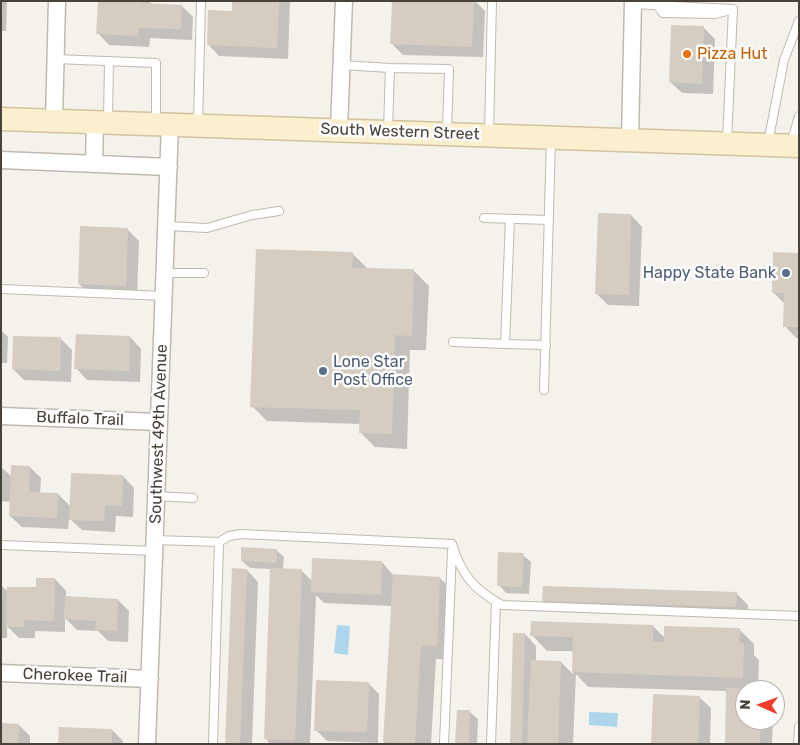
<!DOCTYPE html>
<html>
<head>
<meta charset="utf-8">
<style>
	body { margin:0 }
	#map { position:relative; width:800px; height:745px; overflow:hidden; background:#f5f2ec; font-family:Rubik,sans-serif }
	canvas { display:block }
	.frame { position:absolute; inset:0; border:2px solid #49423a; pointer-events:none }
	.north { position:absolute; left:735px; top:680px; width:50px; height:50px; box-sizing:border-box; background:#fff; border:1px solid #b6b3b0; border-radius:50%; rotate:272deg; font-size:14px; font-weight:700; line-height:20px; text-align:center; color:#49423a }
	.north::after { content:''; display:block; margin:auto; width:18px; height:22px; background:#ee3d2a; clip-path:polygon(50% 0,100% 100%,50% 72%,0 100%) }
</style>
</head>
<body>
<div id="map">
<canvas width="800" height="745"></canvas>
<div class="frame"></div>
<div class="north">N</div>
</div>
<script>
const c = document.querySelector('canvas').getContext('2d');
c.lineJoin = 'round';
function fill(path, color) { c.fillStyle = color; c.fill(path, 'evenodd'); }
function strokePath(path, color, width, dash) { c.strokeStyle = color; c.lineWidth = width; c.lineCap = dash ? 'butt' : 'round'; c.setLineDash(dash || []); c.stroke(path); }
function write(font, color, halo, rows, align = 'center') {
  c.font = font + ' Rubik,sans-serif'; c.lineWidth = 5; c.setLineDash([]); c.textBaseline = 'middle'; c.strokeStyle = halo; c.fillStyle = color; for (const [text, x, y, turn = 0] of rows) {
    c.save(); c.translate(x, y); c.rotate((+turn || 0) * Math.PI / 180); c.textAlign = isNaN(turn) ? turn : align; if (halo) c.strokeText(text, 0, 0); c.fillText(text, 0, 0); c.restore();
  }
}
const water = new Path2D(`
	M337,625L350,626L348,655L334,653Z
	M589,712L618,713L617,727L589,725Z`);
const shadow = new Path2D(`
	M1,1H7L6,31H1Z
	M99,1H149L152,4L182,6L193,17L192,40L150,38L149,47L109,45L98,33Z
	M233,1H290L288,59L219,56L208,44L233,12Z
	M393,1H475L485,11L483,57L403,55L391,43Z
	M704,28L715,39L713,94L682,93L670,82Z
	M631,215L642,227L639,306L608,305L596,293Z
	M127,229L139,241L137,297L91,295L79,284Z
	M352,253L367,268L414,271L429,286L426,350H410L407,449L375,447L360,432V424L267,421L252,406Z
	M799,254V338H796L785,326V304L773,292Z
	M1,330L8,337L7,363H1Z
	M130,337L141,349L140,382L87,380L76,368Z
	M61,339L72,350L71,382L24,380L13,369Z
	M1,467L12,477L30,467L41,478L40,494H58L71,507L123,476L134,488L133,517L116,516L115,532L82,530L69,518L68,529L22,527L10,516L11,502L1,501Z
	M276,550L284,557L283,569L301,570L313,582L382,562L393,575L440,578L455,593L451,660L436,659L431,744H386L384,742L392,606L324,603L316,595L310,744H270L265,738L271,569L250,568L242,561Z
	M523,555L531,562L529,594L506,593L499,585Z
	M247,570L258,582L252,744H227Z
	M55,579L66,591V598L118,600L129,611L128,642L108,641L98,631L77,630L65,618V632L35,631V638H19L7,626V638H1V585L8,592L37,589Z
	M736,593L748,605L747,618L555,612L543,601Z
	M653,626L665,638L739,629L754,644V655L759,660L758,690H745V720H773L772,744H726L728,691L588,687L576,674L573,744H511L525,634L536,646V661L561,662L573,674L574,651H547L532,635Z
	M368,683L379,694L378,743L327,741L316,730Z
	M699,697L711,708L710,744H653Z
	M458,711L470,712L478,719L477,744H457Z
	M19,725L30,736V744H1Z
	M112,730L123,741V744H59Z`);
const building = new Path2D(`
	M98,1H140V3L182,5L181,29L139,28L138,36L96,34Z
	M232,1H279L277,48L207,45L208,10L232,11Z
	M392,1H474L472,47L390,44Z
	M671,25L704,26L702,84L669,82Z
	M598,213L631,214L629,295L595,294Z
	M80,226L128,228L126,286L78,284Z
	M256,249L353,252L352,268L414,269L412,336L395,335L392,434L359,433L360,410L250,407Z
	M773,252L799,253V327H783L784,293H772Z
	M76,334L130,336L129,371L74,369Z
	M13,336L61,337L60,371L12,369Z
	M11,465L30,466L29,492L58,493L57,518L9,516Z
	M71,473L123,475L122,506L105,505L104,521L69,520Z
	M241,547L277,549L276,563L241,561Z
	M498,552L524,553L522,587L497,586Z
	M312,558L382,561L381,595L311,592Z
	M232,568L247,569L240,744H225Z
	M270,568L302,569L295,740L264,739Z
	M393,574L440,577L437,646L421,645L415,744L383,742Z
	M36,578H55L54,621L24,620V627H6L7,587H36Z
	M543,586L737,592L736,607L542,601Z
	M65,596L118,599L117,631L95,630L96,621L64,619Z
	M531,621L653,625V642H664V626L740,628L739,643H744L743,678L572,672L573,637L530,636Z
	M513,633H525L522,744H510Z
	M531,660L561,661L558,744H527Z
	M316,680L369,682L367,732L314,731Z
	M726,688L745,689V720H761L760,744H725Z
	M653,694L700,696L698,744H651Z
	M457,710H470L469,744H455Z
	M1,723L19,724L18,744H1Z
	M59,727L112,729V744H58Z`);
const service = new Path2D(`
	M633,4L733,9L727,141
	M657,5L663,13L715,14L727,11
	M55,59L156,63V121
	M342,65L390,68
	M108,120L109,61
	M198,124L201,1
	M388,129L390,68L449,69L447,132
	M489,133L492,1
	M768,143L784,60L799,21
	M791,144L799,116
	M484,218L549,220
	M167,226L207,228L252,215L279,211
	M165,273H204
	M1,289L164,296
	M453,342L505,344L510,219
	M505,344L546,345
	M544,390L551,139
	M156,496L193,498
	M154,540L219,542L229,536L241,534L452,544C461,574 474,590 502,605L799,616
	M1,545L154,551
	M213,744L219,542
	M444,744L452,551
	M491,744L496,602
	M798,744L799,727`);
const minor = new Path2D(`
	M54,120L57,1
	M339,129L344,1
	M630,140L633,1
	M1,160L169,167
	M94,163L95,122
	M1,416L159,422
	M1,673L150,679
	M147,744L170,124`);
const secondary = new Path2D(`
	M1,119L799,146`);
const markers = [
	[687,54,5,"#e8710a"],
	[786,273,5,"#5c6f8a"],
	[323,371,5,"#5c6f8a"]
];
const foodNames = [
	["Pizza Hut",697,54]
];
const streetNames = [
	["South Western Street",400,132,2],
	["Buffalo Trail",80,419,2],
	["Southwest 49th Avenue",159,434,-88],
	["Cherokee Trail",75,676,2]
];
const serviceNames = [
	["Happy State Bank",776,273],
	["Lone Star",333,362,"left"],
	["Post Office",333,380,"left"]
];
fill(water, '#add6ed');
fill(shadow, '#0003');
fill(building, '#d6cdc2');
strokePath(service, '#c0b9af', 10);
strokePath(minor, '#c0b9af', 19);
strokePath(secondary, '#d2c29e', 25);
strokePath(service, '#fff', 8);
strokePath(minor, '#fff', 16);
strokePath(secondary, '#fcefcf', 22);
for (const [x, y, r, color] of markers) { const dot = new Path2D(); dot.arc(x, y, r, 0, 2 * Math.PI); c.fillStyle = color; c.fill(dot); strokePath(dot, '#fff', 2); }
write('16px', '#c56008', '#fff', foodNames, 'left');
write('16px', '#49423a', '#fff', streetNames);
write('16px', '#4e5e75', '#fff', serviceNames, 'right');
</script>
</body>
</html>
